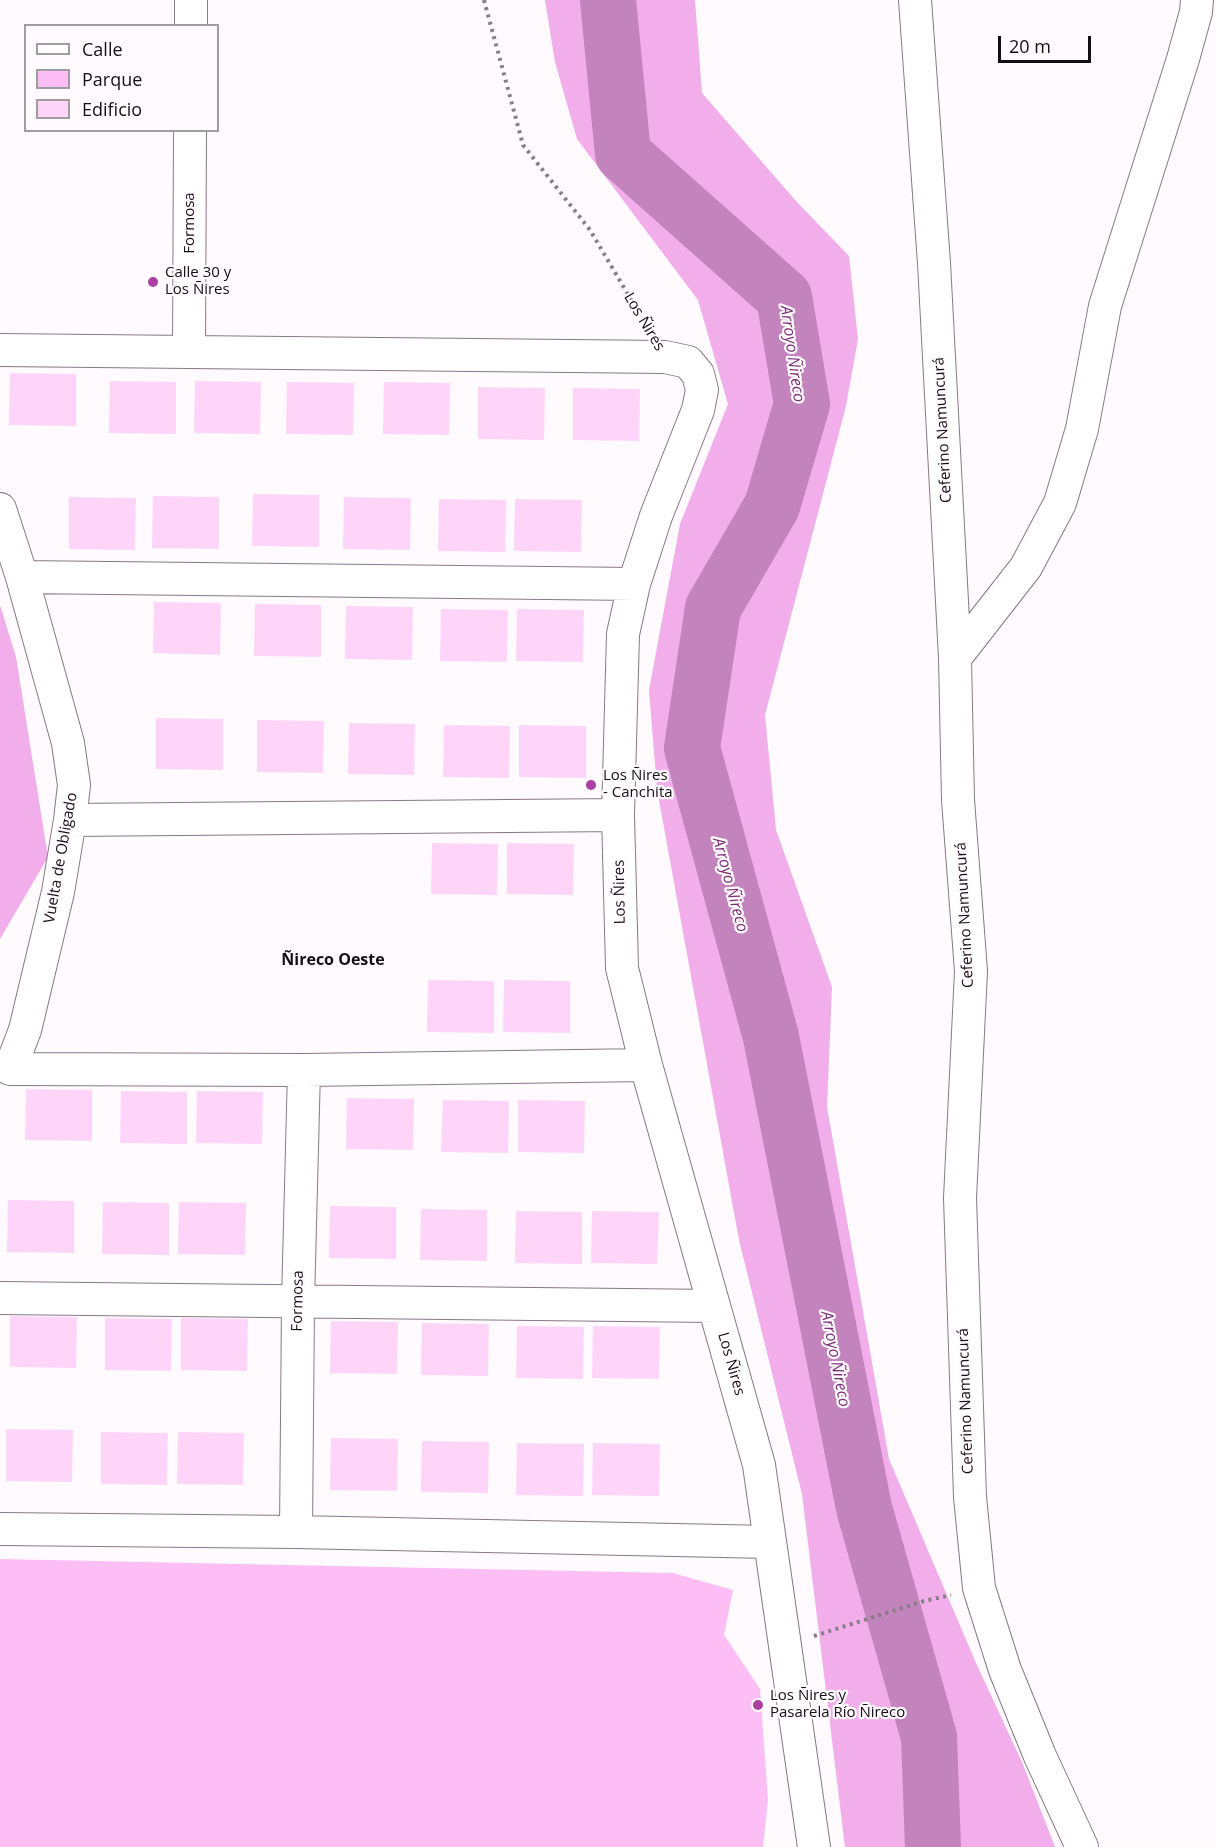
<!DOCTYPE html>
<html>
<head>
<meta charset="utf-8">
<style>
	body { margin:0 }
	#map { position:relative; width:1217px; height:1847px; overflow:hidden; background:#fefafd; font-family:"Open Sans",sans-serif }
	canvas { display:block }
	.legend { position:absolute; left:24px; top:24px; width:195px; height:108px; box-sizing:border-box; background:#fefafd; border:2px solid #a09ca0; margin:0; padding:8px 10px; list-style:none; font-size:18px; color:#140f14 }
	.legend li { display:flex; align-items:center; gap:12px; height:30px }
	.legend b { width:30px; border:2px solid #a09ca0 }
	.scale { position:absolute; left:998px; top:36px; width:93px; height:27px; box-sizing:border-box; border:3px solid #140f14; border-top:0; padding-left:8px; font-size:18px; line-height:21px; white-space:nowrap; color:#140f14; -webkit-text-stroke:4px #fefafd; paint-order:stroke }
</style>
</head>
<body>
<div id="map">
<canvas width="1217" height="1847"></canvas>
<ul class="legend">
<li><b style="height:8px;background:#fff"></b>Calle</li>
<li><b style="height:16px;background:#fcbef4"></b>Parque</li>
<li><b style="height:16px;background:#fed5f9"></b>Edificio</li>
</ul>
<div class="scale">20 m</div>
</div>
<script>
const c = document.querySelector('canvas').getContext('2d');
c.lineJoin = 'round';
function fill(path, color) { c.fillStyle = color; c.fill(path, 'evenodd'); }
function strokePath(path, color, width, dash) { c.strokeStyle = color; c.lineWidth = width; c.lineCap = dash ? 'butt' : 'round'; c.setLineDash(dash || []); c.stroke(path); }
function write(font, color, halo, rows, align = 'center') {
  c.font = font + ' "Open Sans",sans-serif'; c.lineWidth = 4.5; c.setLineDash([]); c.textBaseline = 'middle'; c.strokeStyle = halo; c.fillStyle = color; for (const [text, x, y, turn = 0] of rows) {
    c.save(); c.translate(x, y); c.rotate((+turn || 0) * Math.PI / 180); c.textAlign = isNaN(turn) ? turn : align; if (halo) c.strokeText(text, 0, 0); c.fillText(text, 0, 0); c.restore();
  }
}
const green = new Path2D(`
	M0,1559L673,1573L733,1590L724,1635L760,1689L768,1800L763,1847H0Z`);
const forest = new Path2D(`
	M545,0H695L702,93L796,201L849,256L858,339L846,406L765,715L776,830L832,987L827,1107L889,1459L976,1663L1022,1762L1055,1847H845L802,1494L739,1240L657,789L649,690L680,524L728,404L698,300L577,139L555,62Z
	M0,605L16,657L48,857L0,939Z`);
const river = new Path2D(`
	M608,0L623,154L784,297L802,404L772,506L713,608L692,748L771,1037L864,1508L929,1737L933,1847`);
const building = new Path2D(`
	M10,373L76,374V426L9,425Z
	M110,381L176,382V434L109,433Z
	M195,381L261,382L260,434L194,433Z
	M287,382L354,383L353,435L286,434Z
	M384,382L450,383L449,435L383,434Z
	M478,387L545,388L544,440L478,439Z
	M573,388L640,389L639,441L573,440Z
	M253,494L319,495V547L252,546Z
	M153,496L219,497V549L152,548Z
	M69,497L136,498L135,550L69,549Z
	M344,497L411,498L410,550L343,549Z
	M439,499L506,500L505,552L438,551Z
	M515,499L582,500L581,552L514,551Z
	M154,602L221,603L220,655L153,653Z
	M255,604L321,605V657L254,656Z
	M346,606L413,607L412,660L345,659Z
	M441,609L508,610L507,662L440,661Z
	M517,609L584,610L583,662L516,661Z
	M156,718L223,719V770L156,769Z
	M257,720L324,721L323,773L257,772Z
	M349,723L415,724L414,775L348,774Z
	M444,725L510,726L509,778L443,777Z
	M519,725L586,726V778L519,777Z
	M432,843L498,844L497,895L431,894Z
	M507,843L574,844L573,895L507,894Z
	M428,980L494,981V1033L427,1032Z
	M504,980L570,981V1033L503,1032Z
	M26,1089L92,1090V1141L25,1140Z
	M121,1091L187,1092V1144L120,1143Z
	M197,1091L263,1092L262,1144L196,1143Z
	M347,1098L414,1099L413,1150L346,1149Z
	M443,1100L509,1101L508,1153L441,1152Z
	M518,1100L585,1101L584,1153L518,1152Z
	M8,1200L74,1201V1253L7,1252Z
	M103,1202L169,1203V1255L102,1254Z
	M179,1202L246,1203L245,1255L178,1254Z
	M330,1206L396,1207V1259L329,1258Z
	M421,1209L487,1210V1261L420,1260Z
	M516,1211L582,1212V1264L515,1263Z
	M592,1211L659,1212L657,1264L591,1263Z
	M10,1316L77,1317L76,1368L10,1367Z
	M105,1318L172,1319L171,1371L105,1370Z
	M181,1318L248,1319L247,1371L181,1370Z
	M331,1321L398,1322L397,1374L330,1373Z
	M422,1323L489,1324L488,1376L421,1375Z
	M517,1326L584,1327L583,1379L516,1378Z
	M593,1326L660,1327L659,1379L592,1378Z
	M6,1429L73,1430L72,1482L6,1481Z
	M101,1432L168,1433L167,1485L101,1484Z
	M178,1432L244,1433L243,1485L177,1484Z
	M331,1438L398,1439L397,1491L330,1490Z
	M422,1441L489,1442L488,1493L421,1492Z
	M517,1443L584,1444L583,1496L516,1495Z
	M593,1443L660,1444L659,1496L592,1495Z`);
const path = new Path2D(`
	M484,0L523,145L590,230L646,325
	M814,1636L924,1601L951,1595`);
const street = new Path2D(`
	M915,0L934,263L955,658L958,800L971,971L960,1198L970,1497L979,1588L1005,1670L1040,1756L1082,1847
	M191,26V0
	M0,350L665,357L688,362L698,374L702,390L698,410L656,516L634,584L623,634L618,815L622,968L646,1065L759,1465L814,1847
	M189,351L190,130
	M0,509L22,577L68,743L74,785L70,820L58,892L25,1030L10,1069L304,1070L646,1065
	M22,577L634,584
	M955,658L1026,567L1060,503L1082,429L1105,306L1183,59L1196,12L1197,0
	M70,820L618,815
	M0,1298L714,1306
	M0,1529L296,1532L770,1542
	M296,1532L298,1302L304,1070`);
const markers = [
	[153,282,6,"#aa40a2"],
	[591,785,6,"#aa40a2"],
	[758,1705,6,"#aa40a2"]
];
const streetNames = [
	["Formosa",190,223,-90],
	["Los Ñires",644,322,59],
	["Ceferino Namuncurá",943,430,-93],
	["Vuelta de Obligado",61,858,-80],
	["Los Ñires",620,892,-91],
	["Ceferino Namuncurá",965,915,-93],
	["Formosa",298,1301,-89],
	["Los Ñires",731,1364,74],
	["Ceferino Namuncurá",966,1401,-92]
];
const poiNames = [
	["Calle 30 y",165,273],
	["Los Ñires",165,290],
	["Los Ñires",603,776],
	["- Canchita",603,793],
	["Los Ñires y",770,1696],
	["Pasarela Río Ñireco",770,1713]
];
const waterNames = [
	["Arroyo Ñireco",792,354,82],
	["Arroyo Ñireco",730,885,75],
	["Arroyo Ñireco",835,1359,79]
];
const neighbourhoodNames = [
	["Ñireco Oeste",333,960]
];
fill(green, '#fcbef4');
fill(forest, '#f2aeea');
strokePath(river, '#c383bc', 56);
fill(building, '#fed5f9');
strokePath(street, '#877885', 34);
strokePath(path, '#847f83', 4, [3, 4.5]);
strokePath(street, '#fff', 32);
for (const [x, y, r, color] of markers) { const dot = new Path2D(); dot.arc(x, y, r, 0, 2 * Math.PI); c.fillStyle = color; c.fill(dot); strokePath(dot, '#fefafd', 2); }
write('15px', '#140f14', '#fefafd', streetNames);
write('15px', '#140f14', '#fefafd', poiNames, 'left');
write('italic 16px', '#7b2f76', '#fefafd', waterNames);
write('bold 16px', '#140f14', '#fefafd', neighbourhoodNames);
</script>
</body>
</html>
